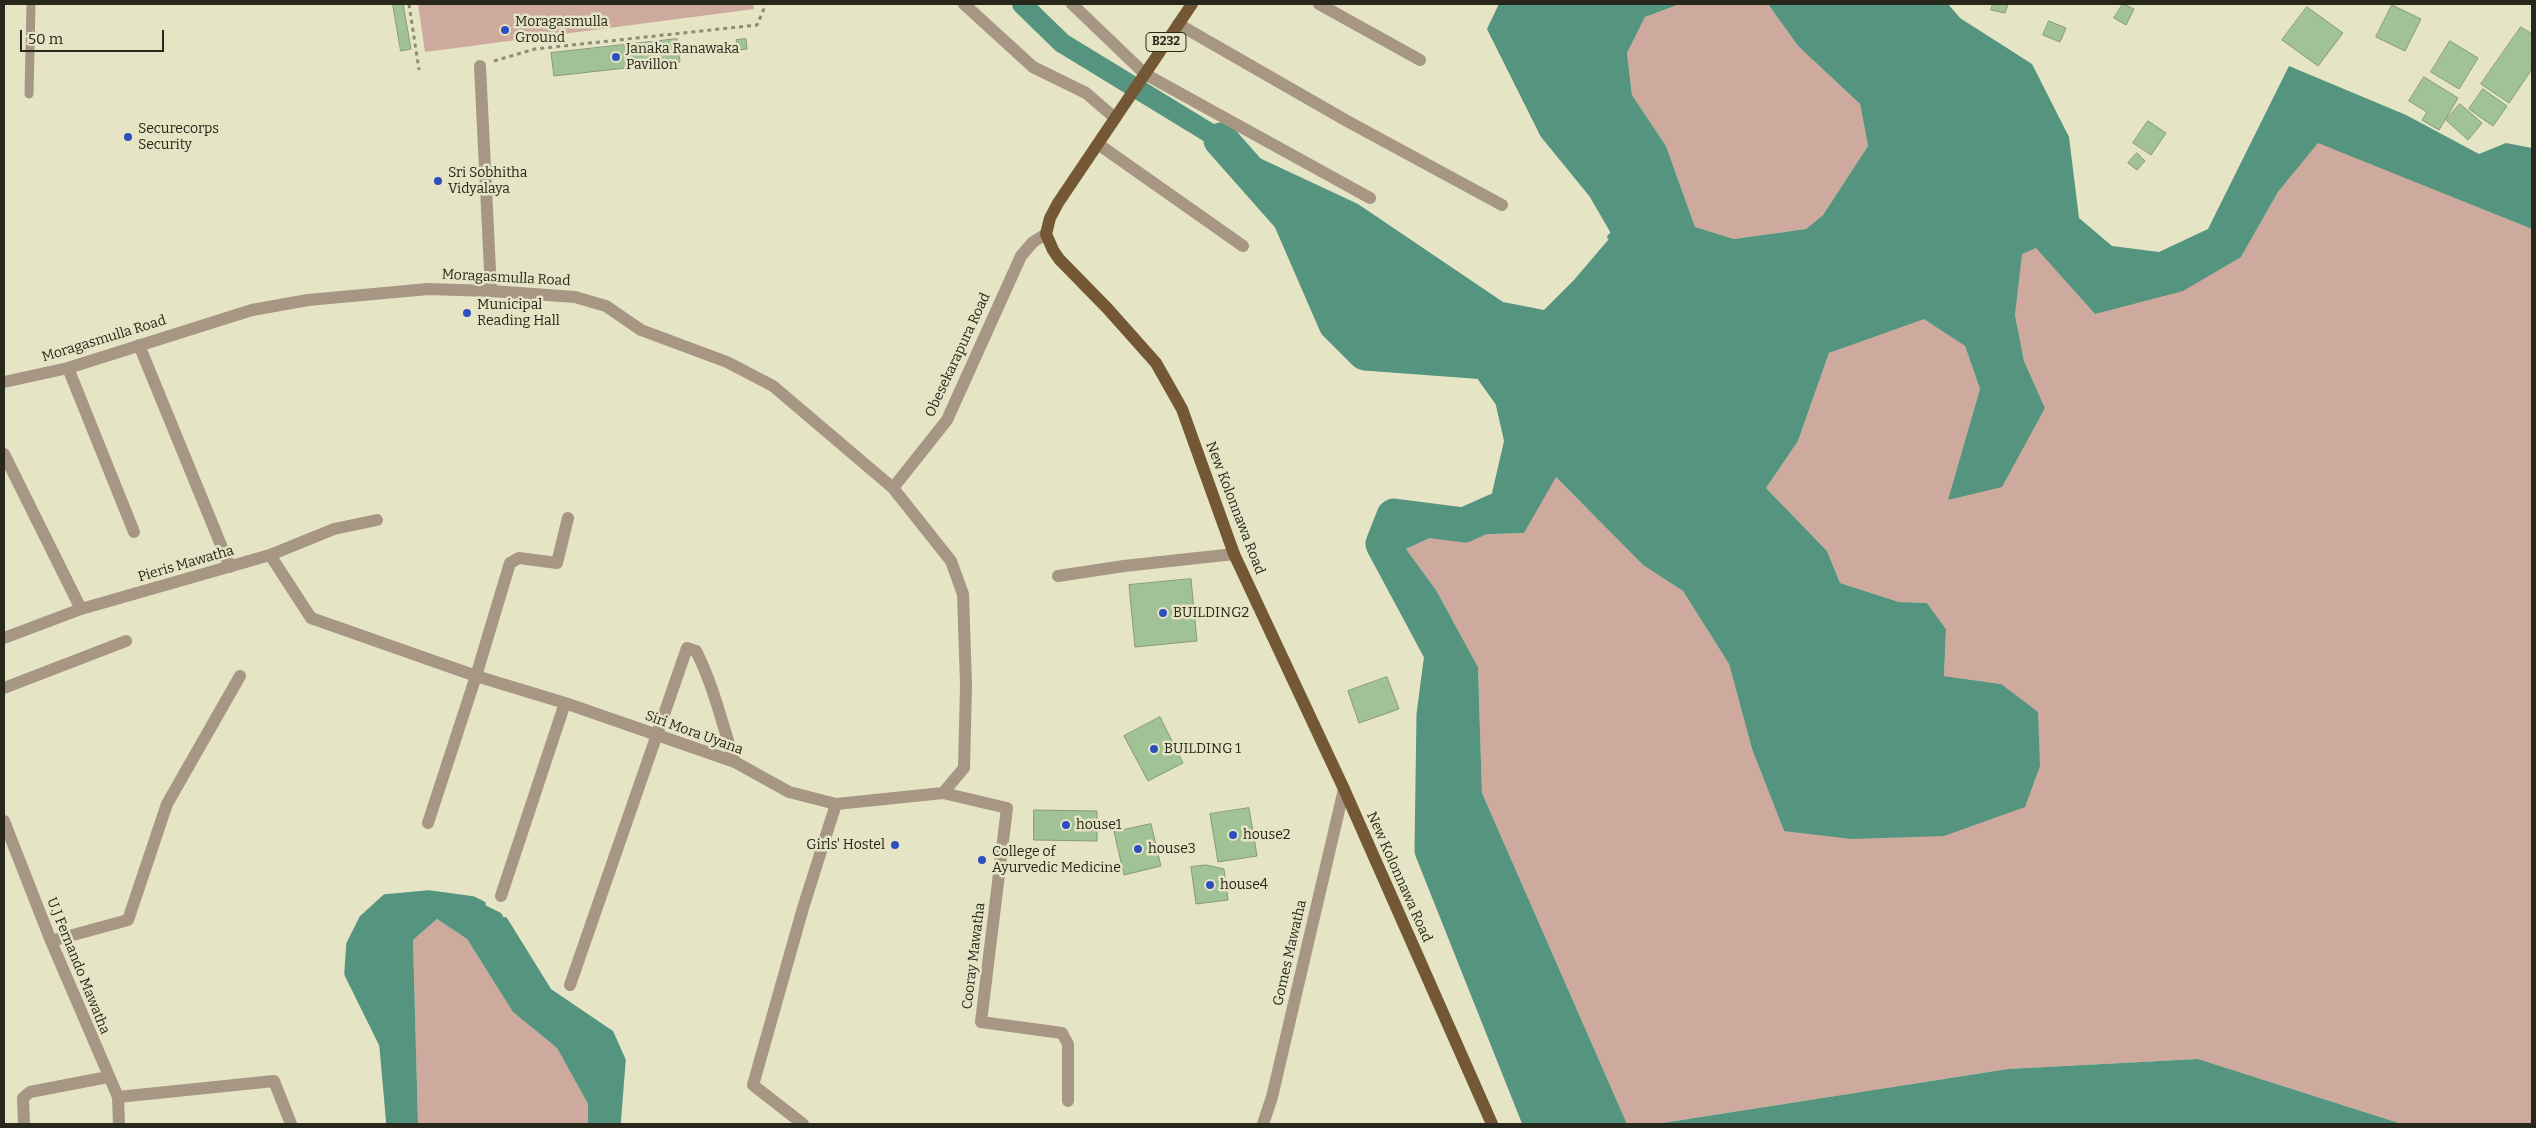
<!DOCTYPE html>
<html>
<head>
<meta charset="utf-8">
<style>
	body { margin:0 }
	#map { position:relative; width:2536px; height:1128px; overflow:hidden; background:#e5e4c5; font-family:Bitter,serif }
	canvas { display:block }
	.frame { position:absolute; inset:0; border:5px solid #28271b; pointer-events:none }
	.scale { position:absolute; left:20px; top:30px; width:144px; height:22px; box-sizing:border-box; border:2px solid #28271b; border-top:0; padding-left:6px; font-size:15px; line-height:18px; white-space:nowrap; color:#28271b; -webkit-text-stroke:4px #e5e4c5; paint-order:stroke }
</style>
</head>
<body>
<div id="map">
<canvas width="2536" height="1128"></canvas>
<div class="frame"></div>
<div class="scale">50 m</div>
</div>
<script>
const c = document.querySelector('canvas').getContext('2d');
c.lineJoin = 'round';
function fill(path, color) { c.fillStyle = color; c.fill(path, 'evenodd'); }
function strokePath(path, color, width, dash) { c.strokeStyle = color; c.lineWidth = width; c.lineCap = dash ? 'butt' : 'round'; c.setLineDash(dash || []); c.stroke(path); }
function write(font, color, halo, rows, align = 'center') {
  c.font = font + ' Bitter,serif'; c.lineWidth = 5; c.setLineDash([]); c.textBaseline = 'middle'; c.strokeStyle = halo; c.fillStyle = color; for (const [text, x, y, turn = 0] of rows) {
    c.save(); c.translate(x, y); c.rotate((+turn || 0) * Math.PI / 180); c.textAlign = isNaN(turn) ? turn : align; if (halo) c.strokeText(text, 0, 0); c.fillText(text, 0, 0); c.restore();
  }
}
const green = new Path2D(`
	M418,4H753L754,9L425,52Z
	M1680,4H1768L1798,46L1860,104L1868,146L1823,215L1806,229L1734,239L1695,227L1666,146L1632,95L1627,53L1645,17Z
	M2318,142L2532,229V1124H2402L2198,1059L2008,1069L1656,1124H1627L1482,793L1478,667L1436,590L1406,549L1434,536L1524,533L1555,476L1643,565L1683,591L1729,664L1752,749L1784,831L2001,684L1944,676L1946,629L1927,603L1899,602L1840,583L1827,551L1766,488L1798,441L1829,353L1924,318L1965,346L1980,389L1949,500L2045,408L2024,361L2015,315L2021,254L2036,247L2095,314L2241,257L2278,192Z
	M437,919L467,939L513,1012L557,1048L588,1104V1124H418L413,940Z`);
const water = new Path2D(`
	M1502,4H1680L1645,17L1627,53L1632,95L1666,146L1695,227L1734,239L1806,229L1823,215L1868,146L1860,104L1798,46L1768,4H1948L1960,18L2032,64L2069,137L2079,218L2112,246L2159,252L2208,229L2289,66L2406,115L2479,154L2506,143L2532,148V229L2318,143L2278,192L2241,257L2183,291L2095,314L2036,248L2022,254L2015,315L2024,361L2045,408L2002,487L1948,500L1980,389L1965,346L1924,319L1829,353L1798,441L1766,488L1827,551L1840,583L1899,602L1927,603L1946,629L1944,676L2001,684L2038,712L2040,766L2025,807L1944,836L1851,839L1784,831L1752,749L1729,664L1683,591L1643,565L1556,477L1524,533L1434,536L1406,549L1436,590L1478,667L1482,793L1627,1124H1541L1432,850L1434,715L1442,654L1383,544L1394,516L1464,525L1507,506L1522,441L1512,397L1487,362L1365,353L1336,324L1290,218L1221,140L1358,204L1503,302L1544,310L1574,280L1614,233L1592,195L1543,135L1490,29Z
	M429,893L473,899L501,913L549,991L611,1033L623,1060L618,1124H588V1104L557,1048L513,1012L467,939L437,919L413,940L418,1124H389L382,1045L347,974L349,944L362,918L385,897Z
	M2198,1059L2402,1124H1656L2008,1069Z`);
const stream = new Path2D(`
	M1502,4L1490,29L1543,135L1592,195L1614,233L1610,237
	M505,920L549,991L611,1033L623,1060L618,1124
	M389,1124L382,1045L347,974L349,944L362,918L385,897L429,893L473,899L483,904`);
const canal = new Path2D(`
	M1022,4L1062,43L1221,140`);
const river = new Path2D(`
	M1221,140L1290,218L1336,324L1365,353L1487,362L1512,397L1522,441L1507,506L1464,525L1394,516L1383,544L1442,654L1434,715L1432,850L1541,1124`);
const building = new Path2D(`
	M393,4H403L411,49L401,51Z
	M1993,4H2008L2005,13L1991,10Z
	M2123,4L2134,9L2126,25L2114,18Z
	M2392,5L2421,19L2405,51L2376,37Z
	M2307,7L2343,33L2318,66L2282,40Z
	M2049,21L2066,28L2060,42L2043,35Z
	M2521,27L2532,34V69L2509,103L2481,84Z
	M677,39L680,62L554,76L551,53Z
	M746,39L747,49L738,50L736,40Z
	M2450,41L2478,58L2459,89L2431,72Z
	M2424,77L2458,98L2439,130L2422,120L2427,112L2409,101Z
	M2483,89L2507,106L2493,126L2469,109Z
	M2460,104L2482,123L2468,140L2446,120Z
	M2148,121L2166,133L2151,155L2133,143Z
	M2137,153L2145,161L2137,170L2128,163Z
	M1191,579L1197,641L1135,647L1129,585Z
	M1387,677L1399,709L1359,723L1348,691Z
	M1160,717L1183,763L1148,781L1124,736Z
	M1249,808L1257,856L1218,862L1210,814Z
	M1034,810L1097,811V841L1034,840Z
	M1151,824L1161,866L1124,875L1114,832Z
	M1206,865L1224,869L1228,900L1196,904L1191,867Z`);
const path = new Path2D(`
	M409,4L419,70
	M494,61L535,49L757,25L766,4`);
const service = new Path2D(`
	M29,94L31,4`);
const minor = new Path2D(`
	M964,4L1033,67L1086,93L1115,118
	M1072,4L1145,74L1370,198
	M1319,4L1420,60
	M1178,24L1347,121L1502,205
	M480,66L491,291
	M1098,144L1243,246
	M139,345L230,567
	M68,368L134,532
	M4,382L68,368L252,310L308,300L428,289L491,291L575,297L606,306L641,330L727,362L773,386L893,488L951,561L963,594L966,685L964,768L943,793L836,804L789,792L735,762L565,703L476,676L311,618L270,555
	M4,454L81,609
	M893,488L947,420L1021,256L1033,242L1046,234
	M1058,576L1124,566L1234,554
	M4,638L81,609L270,555L334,529L377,520
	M4,688L126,641
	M943,793L1007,808L981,1022L1062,1033L1068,1044V1101
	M4,821L51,941L118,1097L119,1124
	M428,823L476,676L510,563L519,558L557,563L568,518
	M501,896L565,703
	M51,941L128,920L167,804L240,676
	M570,985L687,648L696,651C714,686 722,725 735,762
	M118,1097L274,1081L291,1124
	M24,1124L23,1098L30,1092L108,1077
	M803,1124L753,1085L803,908L836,804
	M1263,1124L1272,1097L1344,789`);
const primary = new Path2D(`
	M1192,4L1058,203L1050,218L1046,234L1053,250L1059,259L1107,308L1156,363L1182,409L1234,554L1344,789L1492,1124`);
const markers = [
	[505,30,5,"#2e4ebe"],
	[616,57,5,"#2e4ebe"],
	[128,137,5,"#2e4ebe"],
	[438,181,5,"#2e4ebe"],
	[467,313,5,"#2e4ebe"],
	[1163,613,5,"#2e4ebe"],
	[1154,749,5,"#2e4ebe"],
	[1066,825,5,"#2e4ebe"],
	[1233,835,5,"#2e4ebe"],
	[895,845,5,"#2e4ebe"],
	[1138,849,5,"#2e4ebe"],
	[982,860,5,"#2e4ebe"],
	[1210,885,5,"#2e4ebe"]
];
const shields = [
	[1166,42,40]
];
const shieldNames = [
	["B232",1166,42]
];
const poiNames = [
	["Moragasmulla",515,22],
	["Ground",515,38],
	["Janaka Ranawaka",626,49],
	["Pavillon",626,65],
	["Securecorps",138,129],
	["Security",138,145],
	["Sri Sobhitha",448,173],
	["Vidyalaya",448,189],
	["Municipal",477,305],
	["Reading Hall",477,321],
	["BUILDING2",1173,613],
	["BUILDING 1",1164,749],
	["house1",1076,825],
	["house2",1243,835],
	["Girls' Hostel",885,845,"right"],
	["house3",1148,849],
	["College of",992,852],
	["Ayurvedic Medicine",992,868],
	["house4",1220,885]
];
const streetNames = [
	["Moragasmulla Road",506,278,3],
	["Moragasmulla Road",104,339,-17],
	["Obesekarapura Road",958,355,-65],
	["New Kolonnawa Road",1235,508,69],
	["Pieris Mawatha",186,564,-16],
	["Siri Mora Uyana",694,733,20],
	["New Kolonnawa Road",1399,877,66],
	["Gomes Mawatha",1290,953,-77],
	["Cooray Mawatha",974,956,-83],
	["U.J Fernando Mawatha",78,966,68]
];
fill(green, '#ceaa9e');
fill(water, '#55947e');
strokePath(stream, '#55947e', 5.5);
strokePath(canal, '#55947e', 20);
strokePath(river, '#55947e', 35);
fill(building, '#a0c294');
strokePath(building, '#869880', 1);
strokePath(path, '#8d8c76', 3, [4, 4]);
strokePath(service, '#a69683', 9);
strokePath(minor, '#a69683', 12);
strokePath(primary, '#745835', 12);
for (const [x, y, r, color] of markers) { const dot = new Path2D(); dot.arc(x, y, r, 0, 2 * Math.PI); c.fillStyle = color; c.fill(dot); strokePath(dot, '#e5e4c5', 2); }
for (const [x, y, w] of shields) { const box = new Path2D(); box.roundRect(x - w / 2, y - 9.5, w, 19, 4); c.fillStyle = '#e5e4c5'; c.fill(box); strokePath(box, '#28271b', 1); }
write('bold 12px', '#28271b', null, shieldNames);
write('14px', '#28271b', '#e5e4c5', poiNames, 'left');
write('14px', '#28271b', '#e5e4c5', streetNames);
</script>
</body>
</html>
